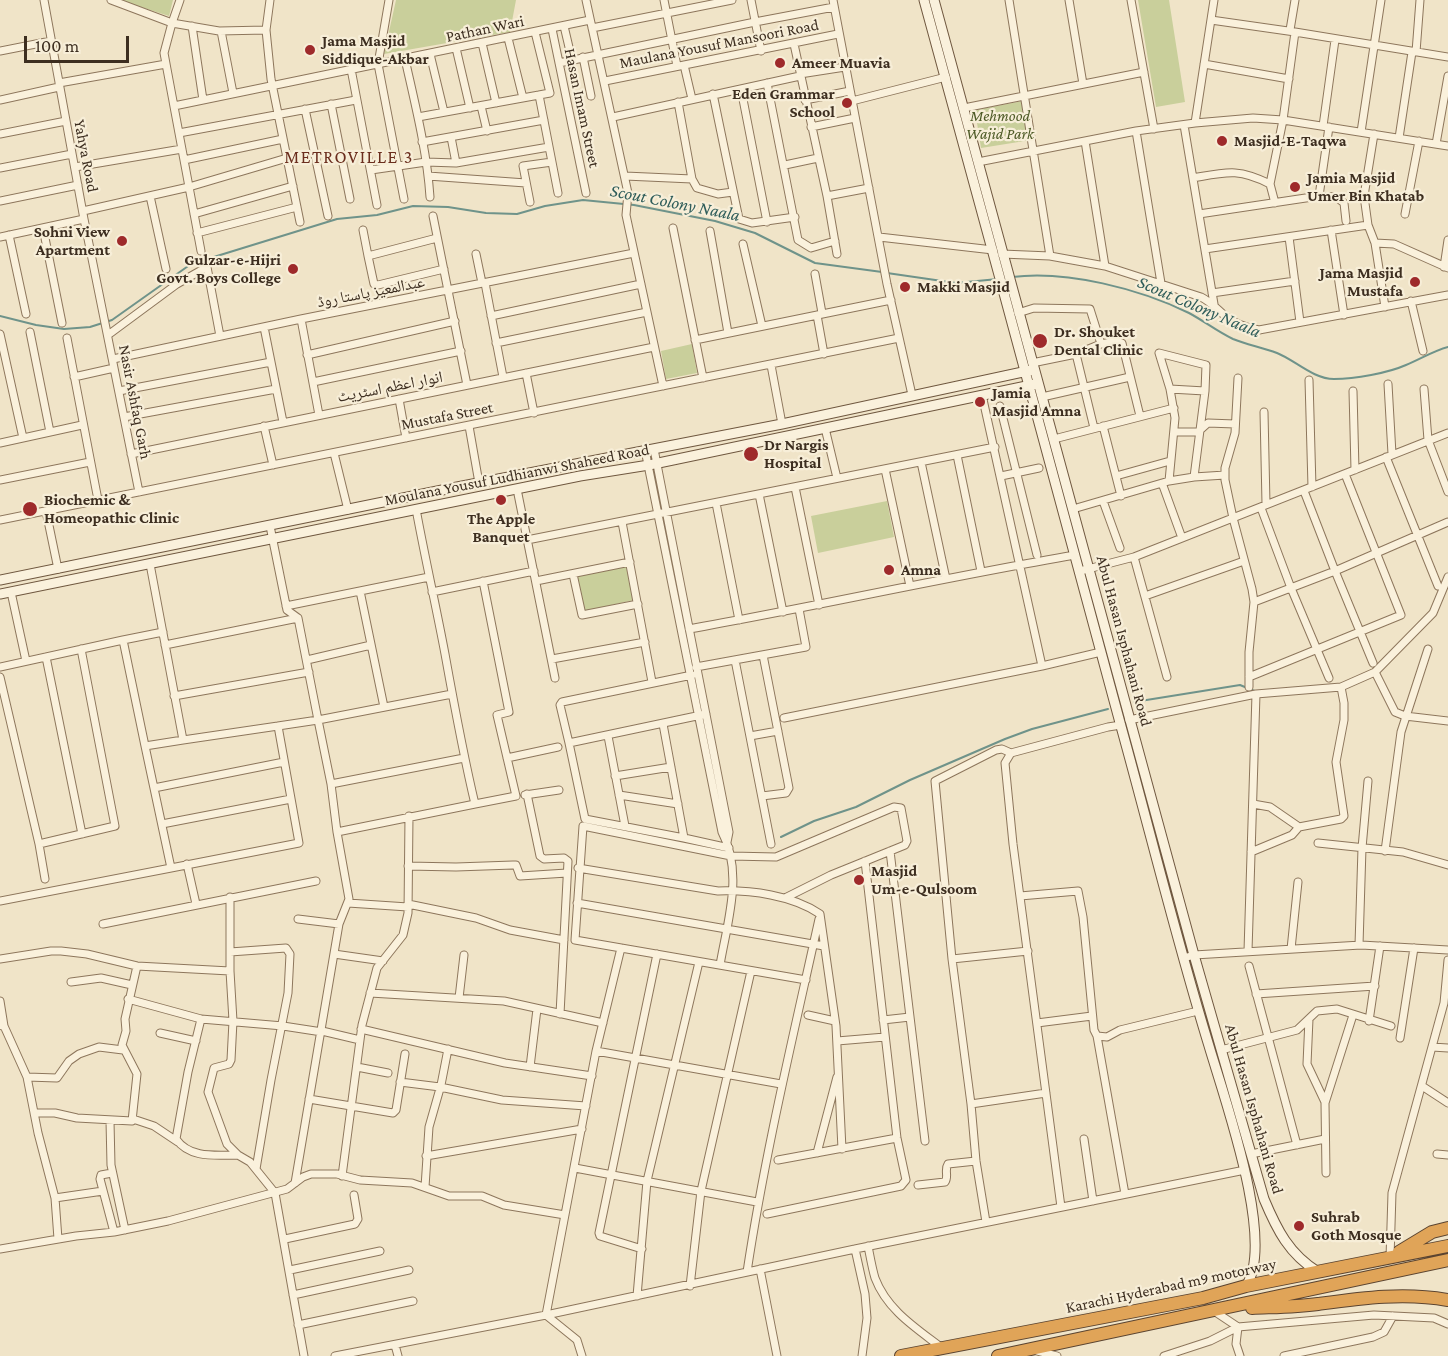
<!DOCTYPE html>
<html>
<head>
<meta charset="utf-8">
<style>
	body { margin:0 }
	#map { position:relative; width:1448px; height:1356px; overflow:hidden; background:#f0e4c8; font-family:"Crimson Pro",serif }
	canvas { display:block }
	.scale { position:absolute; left:24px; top:36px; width:105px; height:27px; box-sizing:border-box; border:3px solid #3d2e20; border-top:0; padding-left:8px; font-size:18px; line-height:21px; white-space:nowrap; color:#3d2e20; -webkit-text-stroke:4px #f7eed8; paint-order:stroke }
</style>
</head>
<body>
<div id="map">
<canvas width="1448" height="1356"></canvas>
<div class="scale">100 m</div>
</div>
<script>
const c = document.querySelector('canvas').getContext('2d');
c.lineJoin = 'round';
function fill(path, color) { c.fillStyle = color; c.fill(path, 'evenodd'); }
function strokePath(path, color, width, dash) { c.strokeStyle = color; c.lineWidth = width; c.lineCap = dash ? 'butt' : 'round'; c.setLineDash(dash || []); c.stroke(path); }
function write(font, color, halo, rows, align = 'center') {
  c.font = font + ' "Crimson Pro","Noto Naskh Arabic",serif'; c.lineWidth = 4.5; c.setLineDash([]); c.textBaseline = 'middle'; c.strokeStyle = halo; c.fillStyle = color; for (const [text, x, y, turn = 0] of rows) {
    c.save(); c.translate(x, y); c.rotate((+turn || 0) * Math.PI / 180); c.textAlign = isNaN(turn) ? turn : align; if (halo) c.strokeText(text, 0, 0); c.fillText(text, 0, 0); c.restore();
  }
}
const green = new Path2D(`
	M119,0H173L169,16Z
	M396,0H516L510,32L384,54Z
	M1138,0H1169L1185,102L1156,107Z
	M1023,101L1031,140L981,148L975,110Z
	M692,344L697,373L666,379L661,351Z
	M887,501L894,537L818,553L811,516Z
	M626,566L634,600L585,611L577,576Z`);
const stream = new Path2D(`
	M887,273L956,283L998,279
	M1012,277C1067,270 1140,289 1189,313C1204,321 1218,332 1233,339C1247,345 1262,347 1277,353C1295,360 1313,379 1334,379C1355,379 1388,373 1406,365C1421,359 1433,351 1448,347
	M0,316L36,325L64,329L90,327L112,320L191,264L337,219L377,215L413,206L448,207L486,213L517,214L545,206L583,200L634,205L715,221L755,233L815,263L882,272
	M1134,702L1240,685L1257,692
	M781,837L814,821L856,807L910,780L1005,739L1032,729L1108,709`);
const street = new Path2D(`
	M44,0L84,219L139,492
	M111,0L172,23L219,31L266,30
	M180,0L172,23L164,53L201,251
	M270,0L266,30L271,79L300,222
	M389,0L378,64L404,199
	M586,0L628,193L626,215L663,386
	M664,0L677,66
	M751,0L761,51
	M833,0L887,284L912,395
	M1009,0L1050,256
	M1069,0L1083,84
	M1131,0L1154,129
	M1211,20L1295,32L1283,120L1270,184
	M192,26L203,100
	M564,26L572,60
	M592,28L732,0
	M552,29L586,193
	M1290,30L1295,0
	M221,31L233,93
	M1295,32L1448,57
	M508,38L523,98
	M482,43L496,103
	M794,44L827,196L837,254
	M456,48L470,108
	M0,51L51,41
	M1416,52L1420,0
	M430,54L444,112
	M583,57L591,96
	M405,59C415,104 427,151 430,197
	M559,63L755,22L834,7
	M1204,64L1289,79
	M684,65L692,99
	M351,69L377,205
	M800,74L845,67
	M605,81L838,34
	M59,83L166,64
	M767,83L798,240L811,248L835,241
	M741,89L767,222
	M713,94L739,219L752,223L795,217
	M539,95L558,193
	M0,100L59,87
	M805,100L850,91
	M852,101L946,77
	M331,104L350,199
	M174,106L590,20
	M481,106L487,131
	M964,108L1144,72
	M305,109L328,216
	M418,117L550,93L535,32
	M613,117L800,76
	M1195,123L1214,0
	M1184,125L1214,304
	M1323,126L1335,40
	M811,127L855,118
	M1136,131L1161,283
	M1361,132L1381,0
	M179,133L356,100
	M0,134L66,121
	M1374,134L1364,196L1368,225L1375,243L1385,307
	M451,137L456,163L549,147
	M1399,138L1412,52
	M1085,141L1105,266
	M422,142L544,120
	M1436,144L1448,76
	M184,160L283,139
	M978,162L1136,131L1195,123L1253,118L1283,120L1448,146
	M785,165L818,158
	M75,167L182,149
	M0,168L72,154
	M371,170L426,162L456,163
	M428,176L526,183
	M625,176L692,179L678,102
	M1193,178C1227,172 1238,168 1270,184L1275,203
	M692,179L697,188L718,194L733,192
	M150,196L166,269
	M827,196L869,188
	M1319,196L1329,127
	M0,201L78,185
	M530,202L523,166L552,162
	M83,211L189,187L287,158
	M194,214L293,186
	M1199,214L1319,196L1336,197L1344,203L1346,221
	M1405,214L1419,141
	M433,216L467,385
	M43,228L62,323
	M673,228L703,378
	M363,230L368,256
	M1331,230L1344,315
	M710,231L728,333
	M197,233L297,207
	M9,235L26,314
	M0,237L84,219
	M879,237L993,250
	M1289,237L1300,322
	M437,238L368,256L374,284L378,285L444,269
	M1375,243L1394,244L1448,268
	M743,244L762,326
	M1205,249L1368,225
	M476,254L482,283
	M1002,254L1050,256L1105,266L1201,297C1211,302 1216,308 1224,315C1233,323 1247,328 1259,330L1448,295
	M1444,267L1448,240
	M815,274L822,313
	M485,283L503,377
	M1212,293L1295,281
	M1411,301L1423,351
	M1018,313L1034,308L1090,309L1101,344L1076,354L1032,363
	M817,315L824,354
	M491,316L641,284
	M301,319L319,415
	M264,327L283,422
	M30,332L50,432
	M0,334L23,438
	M108,335L177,284L207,267L220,336
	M67,338L98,500
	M695,340L891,300
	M496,343L647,312
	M1101,344L1116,341L1122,343L1140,416
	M1076,354L1094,428
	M307,355L455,321
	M113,359L301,319L634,253
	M771,365L782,424
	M526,373L534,413
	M74,377L114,368
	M1238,378L1235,433L1225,468V480L1233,518L1252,589L1254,602L1249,652V687
	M1309,380L1312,487
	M313,382L461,351
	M1388,384L1392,454
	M1424,389L1428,440L1448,492
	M119,391L271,362
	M1353,391L1355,470
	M982,395L1042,666
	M1042,397L1130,377
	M399,399L406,438
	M1000,406L1037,555
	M1264,412L1266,504
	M124,417L276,389
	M264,426L273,465
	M469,426L479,483
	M1103,426L1121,496
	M825,428L837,478
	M1174,432H1198L1208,423L1235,424
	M1054,439L1174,408
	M0,443L82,425
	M654,449L729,832L727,842
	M645,450L722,832C744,873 727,923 720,965
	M334,453L348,510
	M131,454L654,347
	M957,455L981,571
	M1386,457L1438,586
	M921,462L946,579
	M885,469L910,586
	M1001,476L1039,468
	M1116,476L1170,461
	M1194,477L1225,475
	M0,480L90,462
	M1169,481L1194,477L1205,391L1170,389
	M1162,483L1182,538
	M795,487L819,605
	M517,489L555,678
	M1304,491L1335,571L1373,663
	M759,494L783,612
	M1103,501L1120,548
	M716,503L739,620
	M1261,508L1291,588L1329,678
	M416,509C425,558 436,606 445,654C454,704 463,754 475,804L337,832L331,784L318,720L452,694
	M1073,509L1169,481L1175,418L1170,389L1159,353L1206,365L1205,391
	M46,511L58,569
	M0,520L899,338
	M622,522L652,682
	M527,540L995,447
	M1134,557L1167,677
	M150,564L183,740L145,746L171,868L299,843L278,726L318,720L298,618L287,610L270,526
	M1080,571L1134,557L1448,433
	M573,574L582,615L638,604
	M536,581L630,562
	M360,591L384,707
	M11,592L26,661
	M432,592L534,571
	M1145,596L1244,561
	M1254,602L1335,571L1448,522
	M286,606L429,577
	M689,629C818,606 946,577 1075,555
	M165,645L298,618
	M46,657L82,834
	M552,659L645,642
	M307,660L371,645
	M735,660L771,844
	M0,667L123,640
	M696,667L806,647L799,609
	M1375,672L1395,712L1405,716L1448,721
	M0,677L39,844L45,879
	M1249,677L1401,615L1345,474
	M174,696L309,672
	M784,718L1042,666L1101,652
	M1129,720L1256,694L1341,687L1375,672L1433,613L1448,577
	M663,724L684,838L585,819L569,743L706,714
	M608,736L625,826
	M750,736L778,731
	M183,740L278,726
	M569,743L560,705L562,702L692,675
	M145,746L123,640L163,632
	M507,758L558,747
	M615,776L671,767
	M331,784L464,758
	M154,788L284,762
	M527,794L540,856L544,859L564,858L568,861L560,1014
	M525,795L559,790
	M619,795L678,804
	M762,796L786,793L789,788L763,655
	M475,804L516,796L497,715L509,712L483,581
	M1253,804L1270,807L1299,827L1341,819L1344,816L1336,762L1344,720V703L1341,687
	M162,824L291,799
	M684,838L729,848
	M1318,843L1403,852L1448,865
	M39,844L115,826L81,649
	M890,851L925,1141
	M1385,851L1401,732L1428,649
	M1251,852L1292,835L1299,827
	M187,864L196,904
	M408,866L456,867L513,865H516L520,876L567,873
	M578,868L718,891C751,890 792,895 820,914L836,1026L842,1149
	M1020,896L1078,891L1083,917L1094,1030L1097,1036L1125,1194
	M230,897V971L233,1021L231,1060L229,1064L214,1068L208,1092L227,1144L238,1155L250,1162L275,1193L304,1356
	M785,898L831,875L905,845L907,841L901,808L894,807L776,857L731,856L583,826L575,940L806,980
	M0,901L171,868
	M348,903L408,907
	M577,903L824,946
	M408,904L476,918L510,930L564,940
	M298,919L339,924
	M103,924L316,881
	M1359,945L1362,848L1368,781
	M1291,949L1298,882
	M1248,951L1256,694
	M230,952L286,948L290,954L288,993L271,1080L256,1169
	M334,954L383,961
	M1184,958L1194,955L1361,945L1448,950
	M0,959L51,951H61L87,954L137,966L230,971
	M952,959L1028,951
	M1249,966L1297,1145
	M71,982L101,978L132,985
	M370,993L504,1001L603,1023
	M1256,994L1375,986
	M459,998L464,955
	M128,999L201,1019L283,1026L322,1032
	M0,1001L4,1026H2
	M808,1015L835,1021
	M201,1019L188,1072L176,1139C190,1159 216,1155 238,1155
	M1309,1019L1307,1064L1325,1102
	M883,1020L910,1017
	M1369,1021L1380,946
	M1037,1023L1092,1016
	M4,1026L27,1077L38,1133L55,1198L58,1239
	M361,1029L505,1063L592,1076
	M322,1031L360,1040
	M160,1033L196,1041
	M1097,1036L1107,1037L1120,1030L1198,1011
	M1400,1038L1414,948
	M837,1041L885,1037
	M1432,1047L1448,1048
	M1221,1050L1297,1030L1317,1011L1337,1009L1391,1026
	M596,1051L781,1084
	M357,1067L388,1073
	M530,1067L537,1009
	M27,1077L57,1078L69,1061L79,1054L99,1047L123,1050
	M400,1082L440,1087L502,1100L586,1106
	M1422,1086L1448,1103
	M309,1099L393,1113L396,1110L405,1054
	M971,1104L1046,1093
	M34,1113H55L77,1118L132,1121L137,1074L122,1045L126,1031L125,1019L137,966
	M133,1119L154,1126L178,1142
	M110,1121L111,1165L125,1230
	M1084,1139L1093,1201
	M817,1153L837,1077
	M1251,1154L1325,1139
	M1437,1154L1448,1155
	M426,1156L582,1129
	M778,1160L897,1138
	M575,1168L757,1202
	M112,1173L101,1175L100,1179L114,1232
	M1326,1173L1325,1103L1353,1015
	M342,1176L362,1025L377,968L403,935L408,913L409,816
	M295,1183L339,924L349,899L337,832
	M918,1185L945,1182C949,1177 944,1170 948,1164L976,1161
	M425,1187L429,1127L441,1085L448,1049
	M55,1198L103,1191
	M1061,1207L1013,844L1005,763L1011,753L1108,727L1121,725
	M767,1214L901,1186L906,1180L897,1138L865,861
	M986,1222L976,1161L971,1104L952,959L935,781L996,750L1002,749L1011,753
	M285,1239L355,1224L358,1219L354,1195
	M868,1246C870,1256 872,1268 875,1278C887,1310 916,1328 942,1348
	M0,1249L76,1236L114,1232L168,1221L287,1189L303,1177L311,1174H337L360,1180L412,1183L449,1196H482L504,1205L565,1215
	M642,1249L600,1236L599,1233L657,954
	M855,1249L865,1294L867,1318L862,1356
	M1390,1258L1392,1193L1444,1003L1448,960
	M760,1269L777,1356
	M290,1270L380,1251
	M747,1272C765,1153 793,1037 819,919
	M690,1286L701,1191L751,971
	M293,1295L409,1270
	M637,1296L647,1181L699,962
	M298,1325L413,1301
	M395,1345L398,1356
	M1037,1351L1057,1356
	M335,1356L546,1315L855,1249L1245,1170
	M582,1356L577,1340L546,1315L596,1051L621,948
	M1164,1356L1210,1341L1238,1327L1214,1311
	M1240,1356L1236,1344L1238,1327L1374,1315L1434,1318L1448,1324
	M1284,1356L1373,1337L1384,1332L1393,1316`);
const secondary = new Path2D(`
	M924,0C991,243 1056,487 1122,730C1151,835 1177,942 1209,1046C1224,1097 1276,1242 1246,1286
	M934,0L1194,955L1264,1199C1277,1230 1289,1254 1318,1272
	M0,580L452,488L782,424L1032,370
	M0,594L580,476L649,465L1036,384`);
const highway = new Path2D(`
	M1399,1252L1432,1232L1448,1228
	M1252,1308C1274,1307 1296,1307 1318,1304C1362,1298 1404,1292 1448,1300
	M901,1356L1203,1298L1246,1286L1448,1246
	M998,1356L1448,1260`);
const markers = [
	[310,50,6,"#9e2a2b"],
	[780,63,6,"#9e2a2b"],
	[847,103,6,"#9e2a2b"],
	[1222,141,6,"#9e2a2b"],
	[1295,187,6,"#9e2a2b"],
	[122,241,6,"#9e2a2b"],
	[293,269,6,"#9e2a2b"],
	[1415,282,6,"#9e2a2b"],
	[905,287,6,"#9e2a2b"],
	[1040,341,8,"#9e2a2b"],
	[980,402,6,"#9e2a2b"],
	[751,454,8,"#9e2a2b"],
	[501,500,6,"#9e2a2b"],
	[30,509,8,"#9e2a2b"],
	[889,570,6,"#9e2a2b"],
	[859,880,6,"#9e2a2b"],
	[1299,1226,6,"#9e2a2b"]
];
const streetNames = [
	["Pathan Wari",485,29,-12],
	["Maulana Yousuf Mansoori Road",719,44,-11],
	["Hasan Imam Street",582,108,78],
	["Yahya Road",86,156,79],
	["عبدالمعیز پاستا روڈ",371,292,-11],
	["انوار اعظم اسٹریٹ",390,387,-11],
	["Nasir Ashfaq Garh",135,402,79],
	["Mustafa Street",447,416,-11],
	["Moulana Yousuf Ludhianwi Shaheed Road",517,475,-11],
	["Abul Hasan Isphahani Road",1124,641,75],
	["Abul Hasan Isphahani Road",1254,1109,74],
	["Karachi Hyderabad m9 motorway",1171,1286,-12]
];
const poiNames = [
	["Jama Masjid",322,41],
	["Siddique-Akbar",322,59],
	["Ameer Muavia",792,63],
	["Eden Grammar",835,94,"right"],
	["School",835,112,"right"],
	["Masjid-E-Taqwa",1234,141],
	["Jamia Masjid",1307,178],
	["Umer Bin Khatab",1307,196],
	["Sohni View",110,232,"right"],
	["Apartment",110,250,"right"],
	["Gulzar-e-Hijri",281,260,"right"],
	["Govt. Boys College",281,278,"right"],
	["Jama Masjid",1403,273,"right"],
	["Mustafa",1403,291,"right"],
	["Makki Masjid",917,287],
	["Dr. Shouket",1054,332],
	["Dental Clinic",1054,350],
	["Jamia",992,393],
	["Masjid Amna",992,411],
	["Dr Nargis",764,445],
	["Hospital",764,463],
	["Biochemic &",44,500],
	["Homeopathic Clinic",44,518],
	["The Apple",501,519,"center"],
	["Banquet",501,537,"center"],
	["Amna",901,570],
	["Masjid",871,871],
	["Um-e-Qulsoom",871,889],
	["Suhrab",1311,1217],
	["Goth Mosque",1311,1235]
];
const parkNames = [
	["Mehmood",1000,116],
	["Wajid Park",1000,134]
];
const neighbourhoodNames = [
	["METROVILLE 3",349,157]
];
const waterNames = [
	["Scout Colony Naala",675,203,11],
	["Scout Colony Naala",1199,307,23]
];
fill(green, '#c9cf9b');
strokePath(stream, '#6f938a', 2);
strokePath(street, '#8d765c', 9);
strokePath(secondary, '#6f573f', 11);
strokePath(highway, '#5b4430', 14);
strokePath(street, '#faf1dc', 7);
strokePath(secondary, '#faf1dc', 9);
strokePath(highway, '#e0a458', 12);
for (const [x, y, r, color] of markers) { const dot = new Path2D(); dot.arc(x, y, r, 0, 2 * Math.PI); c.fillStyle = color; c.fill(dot); strokePath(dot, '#f7eed8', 2); }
write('16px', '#3d2e20', '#f7eed8', streetNames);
write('bold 16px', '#3d2e20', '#f7eed8', poiNames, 'left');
write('italic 16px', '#4d5a26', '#f7eed8', parkNames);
c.letterSpacing = '1.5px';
write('18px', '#6b2e1e', '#f7eed8', neighbourhoodNames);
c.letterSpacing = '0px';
write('italic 18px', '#2f5d5a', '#f7eed8', waterNames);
</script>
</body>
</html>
